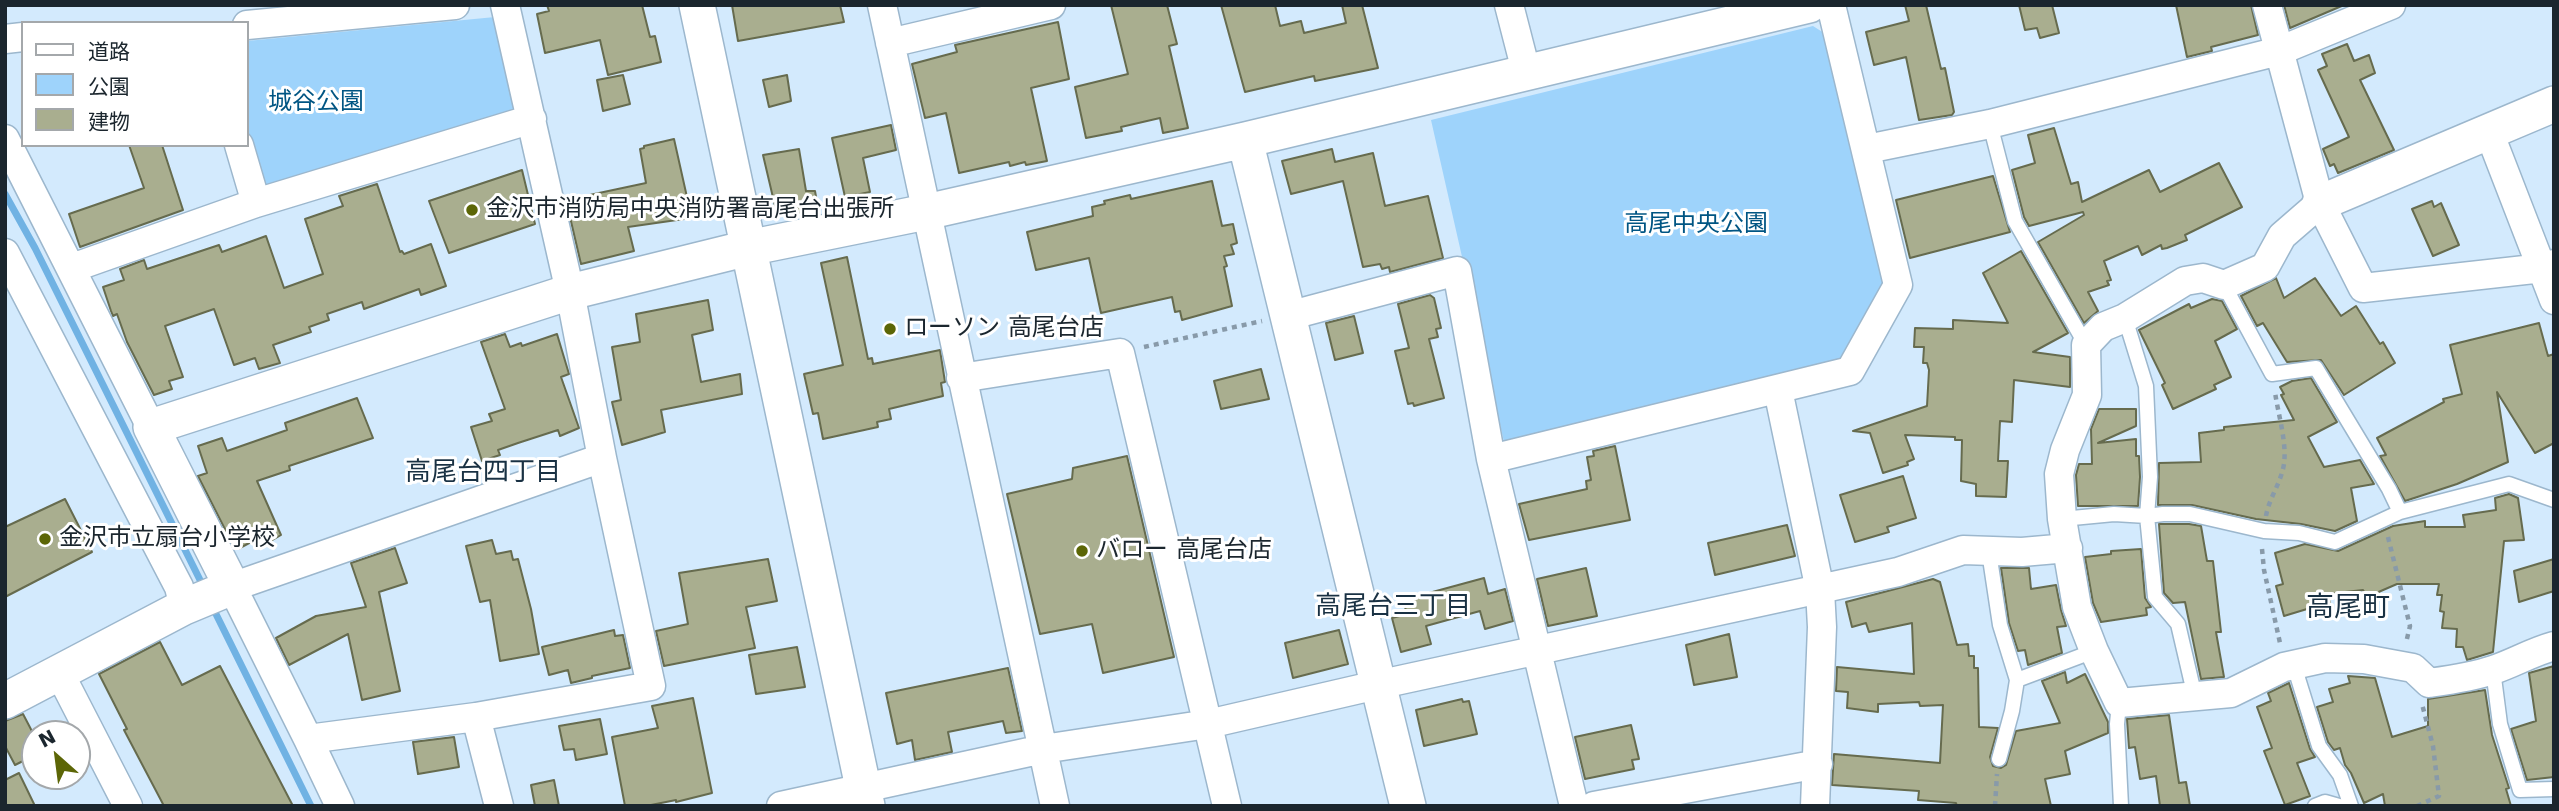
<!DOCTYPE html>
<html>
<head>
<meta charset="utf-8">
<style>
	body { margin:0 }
	#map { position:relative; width:2559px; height:811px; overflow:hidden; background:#d3eafd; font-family:"DejaVu Sans","Noto Sans JP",sans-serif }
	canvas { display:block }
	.frame { position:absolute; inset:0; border:7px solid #1b262e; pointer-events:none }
	.legend { position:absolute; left:21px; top:21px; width:228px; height:126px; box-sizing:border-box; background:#fff; border:2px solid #a4a8ab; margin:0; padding:9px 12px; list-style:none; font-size:21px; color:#1b262e }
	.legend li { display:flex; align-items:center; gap:14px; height:35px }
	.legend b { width:35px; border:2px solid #a4a8ab }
	.north { position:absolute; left:21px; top:720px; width:70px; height:70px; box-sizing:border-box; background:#fff; border:2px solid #a4a8ab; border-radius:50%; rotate:332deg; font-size:19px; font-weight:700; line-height:28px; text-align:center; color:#1b262e }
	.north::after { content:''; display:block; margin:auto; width:24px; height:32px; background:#5c6606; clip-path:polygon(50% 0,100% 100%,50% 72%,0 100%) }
</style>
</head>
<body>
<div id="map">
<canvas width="2559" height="811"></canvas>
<div class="frame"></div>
<ul class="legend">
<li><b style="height:9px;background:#fff"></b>道路</li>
<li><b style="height:19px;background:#9ed3fb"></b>公園</li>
<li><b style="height:19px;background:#a9ae8f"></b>建物</li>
</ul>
<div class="north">N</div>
</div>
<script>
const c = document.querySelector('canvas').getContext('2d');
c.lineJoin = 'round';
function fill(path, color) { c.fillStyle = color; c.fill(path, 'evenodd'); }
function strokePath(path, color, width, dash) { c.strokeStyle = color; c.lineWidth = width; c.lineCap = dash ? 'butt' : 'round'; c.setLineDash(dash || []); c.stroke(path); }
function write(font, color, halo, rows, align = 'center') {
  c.font = font + ' "DejaVu Sans","Noto Sans JP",sans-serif'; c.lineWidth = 6; c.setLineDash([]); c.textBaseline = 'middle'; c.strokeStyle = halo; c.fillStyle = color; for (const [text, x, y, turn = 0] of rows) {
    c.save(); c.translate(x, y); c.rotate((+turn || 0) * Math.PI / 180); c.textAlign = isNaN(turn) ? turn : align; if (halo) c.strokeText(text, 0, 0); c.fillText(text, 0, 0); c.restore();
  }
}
const green = new Path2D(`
	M495,17L514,109L261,192L247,138V41Z
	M1813,26L1824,33L1887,287L1845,360L1504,442L1431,120Z`);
const stream = new Path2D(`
	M5,194L35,248L204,588
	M212,606L311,806`);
const building = new Path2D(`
	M547,5H642L650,37L655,36L661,62L608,75L600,40L545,53L537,14L549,11Z
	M732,5H840L844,22L738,41Z
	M1111,5H1167L1177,44L1169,46L1188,128L1163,133L1160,118L1121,127L1122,131L1086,138L1075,87L1128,74Z
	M1221,5H1275L1280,26L1301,21L1304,33L1346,23L1342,5H1362L1378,68L1315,81L1314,76L1245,92Z
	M1905,5H1926L1941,69L1945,68L1954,112L1952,115L1919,120L1906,57L1874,65L1866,32L1909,21Z
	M2019,5H2052L2059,33L2040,38L2037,28L2025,30Z
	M2176,5H2251L2258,35L2211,47L2212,51L2187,57Z
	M2284,5H2344L2290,28Z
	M1058,22L1069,79L1031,88L1047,161L1026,165L1025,162L1010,166L1009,162L959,173L946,113L925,118L912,64L957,52L955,45Z
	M2347,44L2354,61L2369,55L2375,73L2360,80L2394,150L2338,173L2334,164L2330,166L2323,149L2349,137L2318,70L2327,66L2322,54Z
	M623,75L630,104L603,111L597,80Z
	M787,75L791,101L769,107L763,80Z
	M891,125L896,150L863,158L870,192L845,197L832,138Z
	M2054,128L2071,184L2078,182L2082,202L2149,170L2160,192L2219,163L2242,207L2185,235L2187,240L2167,248L2162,249L2161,245L2142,255L2138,246L2104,261L2111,280L2107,281L2109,285L2088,292L2098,311L2084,323L2038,242L2084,215L2083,212L2029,226L2024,217L2012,170L2035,163L2028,135Z
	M674,139L691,215L683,216L684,219L628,227L634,251L581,264L566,200L646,183L640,149L644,148V146Z
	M129,145H162L183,210L80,247L69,214L144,188Z
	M799,149L806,191H815L818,208L790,215L775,206L763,155Z
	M1332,149L1335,162L1373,153L1385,206L1428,196L1443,258L1390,272L1389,267L1382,269L1380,264L1363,267L1343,181L1291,194L1282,161Z
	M522,170L535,224L449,253L429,201Z
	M1993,176L2010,232L1910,258L1896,200Z
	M1212,181L1222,226L1233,224L1237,243L1231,245L1234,254L1224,256L1227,266L1224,267L1232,306L1182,320L1180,311L1175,312L1172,297L1101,313L1089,258L1036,270L1027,232L1093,216L1092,207L1105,204L1104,201L1130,195L1131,199Z
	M377,184L400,252L402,251L404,254L431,244L446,286L421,295L419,289L364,309L362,302L327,314L329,320L309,327L311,332L273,345L280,363L259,369L255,358L234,365L214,309L165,326L183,377L169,381L172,389L154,395L127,342L117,314L113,316L111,311L103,287L124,280L120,269L144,260L147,269L219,245L222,252L266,236L284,288L323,274L305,219L343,206L339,196Z
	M2432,201L2434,207L2441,203L2459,245L2433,256L2412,209Z
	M2021,251L2068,333L2033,352L2070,357V387L2014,380L2012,422L2000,421L1998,461H2008L2006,497L1976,496V484L1961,481L1962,440H1955V437L1905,435L1914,459L1907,462L1908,465L1883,473L1870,433L1853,431L1927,406L1929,370L1927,363H1923L1924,347H1914L1915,328L1953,329V320L2008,323L1983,273Z
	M847,257L868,359L872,358L873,364L940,350L945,382L941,383L943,396L889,409L891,419L877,422L878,427L823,439L818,413L813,414L804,374L843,365L821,263Z
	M2276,278L2284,298L2315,278L2341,316L2356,306L2380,344L2383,342L2395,363L2344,395L2321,360L2287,362L2263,323L2257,326L2241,296Z
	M1430,295L1434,298L1441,328L1436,329L1438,337L1429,339L1444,398L1414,406L1413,403L1408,404L1395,351L1409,348L1398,304Z
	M2212,299L2222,301L2237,329L2215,341L2231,377L2214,385L2216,389L2173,409L2162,385L2165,383L2139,330L2189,304L2191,308Z
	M708,300L713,330L692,335L701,382L740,374L742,394L661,410L665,432L622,445L612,402L621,400L612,347L640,342L636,314Z
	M1354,316L1363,353L1335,360L1326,323Z
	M2539,323L2548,356L2554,354V443L2535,453L2497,392L2508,462L2457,484L2405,501L2380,456L2386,455L2377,438L2444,402L2443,399L2462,394L2450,345Z
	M505,334L510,347L521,343L522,346L557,334L569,374L561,377L579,428L560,436L558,430L518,443L498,450L500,455L482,461L471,427L492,421L489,414L505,409L481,342Z
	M1261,369L1269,399L1221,409L1214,381Z
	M2311,378L2337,422L2308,437L2324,467L2360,460L2374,484L2351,488L2357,521L2335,531L2301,524L2256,519L2192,505H2158L2159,463L2201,462L2199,433L2224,430V427L2294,420L2281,395L2284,394L2280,387L2292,381Z
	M357,398L373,438L289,466L290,470L257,481L281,535L257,549L253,541L238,549L236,543L233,545L198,476L207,473L198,446L222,438L227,451L287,430L285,423Z
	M2099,409H2136V426L2098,443L2136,439V456H2139L2140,477L2138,506H2078L2076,475L2079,464H2092L2091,429Z
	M1615,446L1630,520L1529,540L1519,504L1587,489L1586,481L1591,480L1587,457L1594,456L1593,451Z
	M1127,456L1174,657L1103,673L1092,624L1040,634L1007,494L1072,479L1073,468Z
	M1903,476L1916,518L1887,527L1889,532L1855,542L1840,495Z
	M2509,494L2518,498L2524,540L2504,541L2493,652L2467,660L2463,647H2456L2457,629L2442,628L2444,612L2440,611L2442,595H2437L2439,584H2397L2367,597L2363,590L2327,594L2330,602L2284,616L2276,586L2283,584L2275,553L2305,544L2338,551L2393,526L2425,521V527H2465L2463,515L2496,510L2495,498Z
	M65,499L92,552L5,597V527Z
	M2159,524H2189L2201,526L2207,561H2213L2221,632H2216L2224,677L2201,679L2185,602L2173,603L2164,593Z
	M1787,525L1795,556L1715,575L1708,543Z
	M492,540L496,554L511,551L513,560L518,559L531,609L539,654L500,661L490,600L480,602L466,546Z
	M395,548L407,583L379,592L400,691L362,700L348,634L289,665L276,638L316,616L366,607L351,563Z
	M2141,549L2145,598L2151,607L2146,608L2147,615L2101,622L2093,603L2085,557L2111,554V551Z
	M768,559L777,601L746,607L755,648L664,666L656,631L688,624L679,573Z
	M2554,559V591L2519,602L2514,571Z
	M1586,568L1597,616L1548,626L1537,579Z
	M2001,568H2029L2031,589L2056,585L2061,610L2066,626L2057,627L2062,653L2028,665L2025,650L2018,651L2009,623Z
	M1484,578L1488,594L1505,589L1513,621L1485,629L1480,611L1426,626L1431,644L1401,652L1392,618L1407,614L1403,600Z
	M1933,579L1940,582L1957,645L1968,644L1969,656H1974V668H1978L1979,727L1998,728L1990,757L1993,766L2001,768L2006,765L2016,731L2060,723L2042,681L2065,672L2067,683L2085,674L2108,722V733L2065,751L2070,774L2045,779L2051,806H1957L1956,803L1918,800L1919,791L1832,785L1834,754L1940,763L1943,705L1920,706L1919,702L1878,704V712L1847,708L1848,692L1836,691L1837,667L1914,674L1912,623L1869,632L1866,623L1852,627L1846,602Z
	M614,630L615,636L623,635L630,668L592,676V678L571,683L568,670L549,675L542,647Z
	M1339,630L1348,664L1293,678L1285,643Z
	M1729,634L1737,677L1694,685L1686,645Z
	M160,642L182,685L220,666L293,806H164L124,730L127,729L99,674Z
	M797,647L805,687L756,694L749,655Z
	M2554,666V777L2527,780L2511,729L2536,721L2529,673Z
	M1008,668L1022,731L1006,733L1003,721L948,732L952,752L915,760L912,740L897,744L886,693Z
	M2348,676L2375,678L2392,737L2428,726V699L2485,690L2492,735L2509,788L2506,789L2511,806H2385L2383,794L2364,803L2351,773L2345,765L2340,748L2334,750L2328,742L2317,707L2333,702L2329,689L2350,683Z
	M2289,683L2310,749L2315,757L2297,763L2310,796L2285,805L2264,751L2272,748L2257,707L2271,701L2268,693Z
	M693,698L712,793L676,802V800L646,806H625L612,737L658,728L652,706Z
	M1462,699L1463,702L1469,701L1477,734L1424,746L1416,710Z
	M23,714L35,737V755L15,765L5,746V721Z
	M2169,715L2179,783L2186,782L2190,806H2160L2156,776L2140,779L2135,747L2129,748L2127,719Z
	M600,719L607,754L576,760L574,749L564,750L559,726Z
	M1631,725L1639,759L1632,760L1634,769L1585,779L1575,737Z
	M454,737L459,767L418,774L413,742Z
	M19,773L35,806H5V780Z
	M554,780L559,806H535L531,785Z`);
const path = new Path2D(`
	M1144,347L1262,321
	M2266,516C2269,498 2281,483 2284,464C2287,442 2278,414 2275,392
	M2388,537L2410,626L2406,643
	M2262,549L2264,570L2280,643
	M1995,806L1997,774
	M2417,806L2439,796L2433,746L2422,704`);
const service = new Path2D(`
	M1990,124L2015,221L2086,345
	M2224,285L2272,374L2316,368L2389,489L2400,512
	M2125,318L2146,386L2150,477L2147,516L2155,597L2178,624L2195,697
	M2062,519L2114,514L2147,516L2163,514H2190L2264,531L2299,533L2335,542L2400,512L2509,484L2554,500
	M1989,552L2000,625L2017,680L2012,711L1999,759
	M2287,668L2296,672L2319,746L2340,775L2351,806
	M2493,670L2500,724L2520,790L2554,789
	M2017,680L2094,651
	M2119,703L2117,724L2121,806
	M2315,806L2325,802L2339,806`);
const minor = new Path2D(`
	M505,5L570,292L602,458
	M882,5L1055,806
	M1509,5L1526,71
	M2267,5L2320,203L2363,288L2543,268L2554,264
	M247,25L455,5
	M5,39L23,37
	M890,43L1051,5
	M2489,132L2554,300
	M5,139L151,427
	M239,145L256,203
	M1867,149L1990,124L2279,51L2391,5
	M2320,203L2282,236L2265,267L2224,285L2203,278L2185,281L2125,318L2103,327L2086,345L2087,395L2065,450L2059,474L2062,519L2077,607L2094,651L2119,703L2231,693L2284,667L2325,658L2364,659L2413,668L2429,683C2450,680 2472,677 2493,670C2514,663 2532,652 2554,646
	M5,253L179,587L184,607
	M72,268L256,203L532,119
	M1288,316L1457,271L1491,459L1574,806
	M961,378L1120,353L1227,806
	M1778,390L1820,590L1822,627L1815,806
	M1491,459L1850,371L1898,285L1831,5
	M60,674L128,806
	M476,717L651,686L602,458L232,587L308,739L476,717L499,806
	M308,739L340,806
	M781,806L1043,749L1208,724L1377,685L1898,572L1963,550L2022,552L2068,548
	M1594,806L1818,764`);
const tertiary = new Path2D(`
	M697,5L867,806
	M1245,140L1408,806
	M2320,203L2554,104
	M5,701L184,607L232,587L151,427L570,292L748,248L926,212L1245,140L1809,5`);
const markers = [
	[472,210,7,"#5c6606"],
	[890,329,7,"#5c6606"],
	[45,539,7,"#5c6606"],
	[1082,551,7,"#5c6606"]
];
const parkNames = [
	["城谷公園",316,103],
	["高尾中央公園",1696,225]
];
const poiNames = [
	["金沢市消防局中央消防署高尾台出張所",486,210],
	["ローソン 高尾台店",904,329],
	["金沢市立扇台小学校",59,539],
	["バロー 高尾台店",1096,551]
];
const neighbourhoodNames = [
	["高尾台四丁目",483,473],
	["高尾台三丁目",1393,607]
];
const quarterNames = [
	["高尾町",2348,609]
];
fill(green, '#9ed3fb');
strokePath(stream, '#70b2e3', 7);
fill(building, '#a9ae8f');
strokePath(building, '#666b4e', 2);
strokePath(service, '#9cb7cd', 17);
strokePath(minor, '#9cb7cd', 31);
strokePath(tertiary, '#9cb7cd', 38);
strokePath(path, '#889aa9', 4.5, [5, 5]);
strokePath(service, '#fff', 14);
strokePath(minor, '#fff', 28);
strokePath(tertiary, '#fff', 35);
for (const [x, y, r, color] of markers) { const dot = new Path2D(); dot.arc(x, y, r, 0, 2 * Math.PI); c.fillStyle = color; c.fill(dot); strokePath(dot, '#fff', 2.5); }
write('24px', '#005583', '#fff', parkNames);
write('24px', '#1b262e', '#fff', poiNames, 'left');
write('26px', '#193143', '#fff', neighbourhoodNames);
write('28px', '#193143', '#fff', quarterNames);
</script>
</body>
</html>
